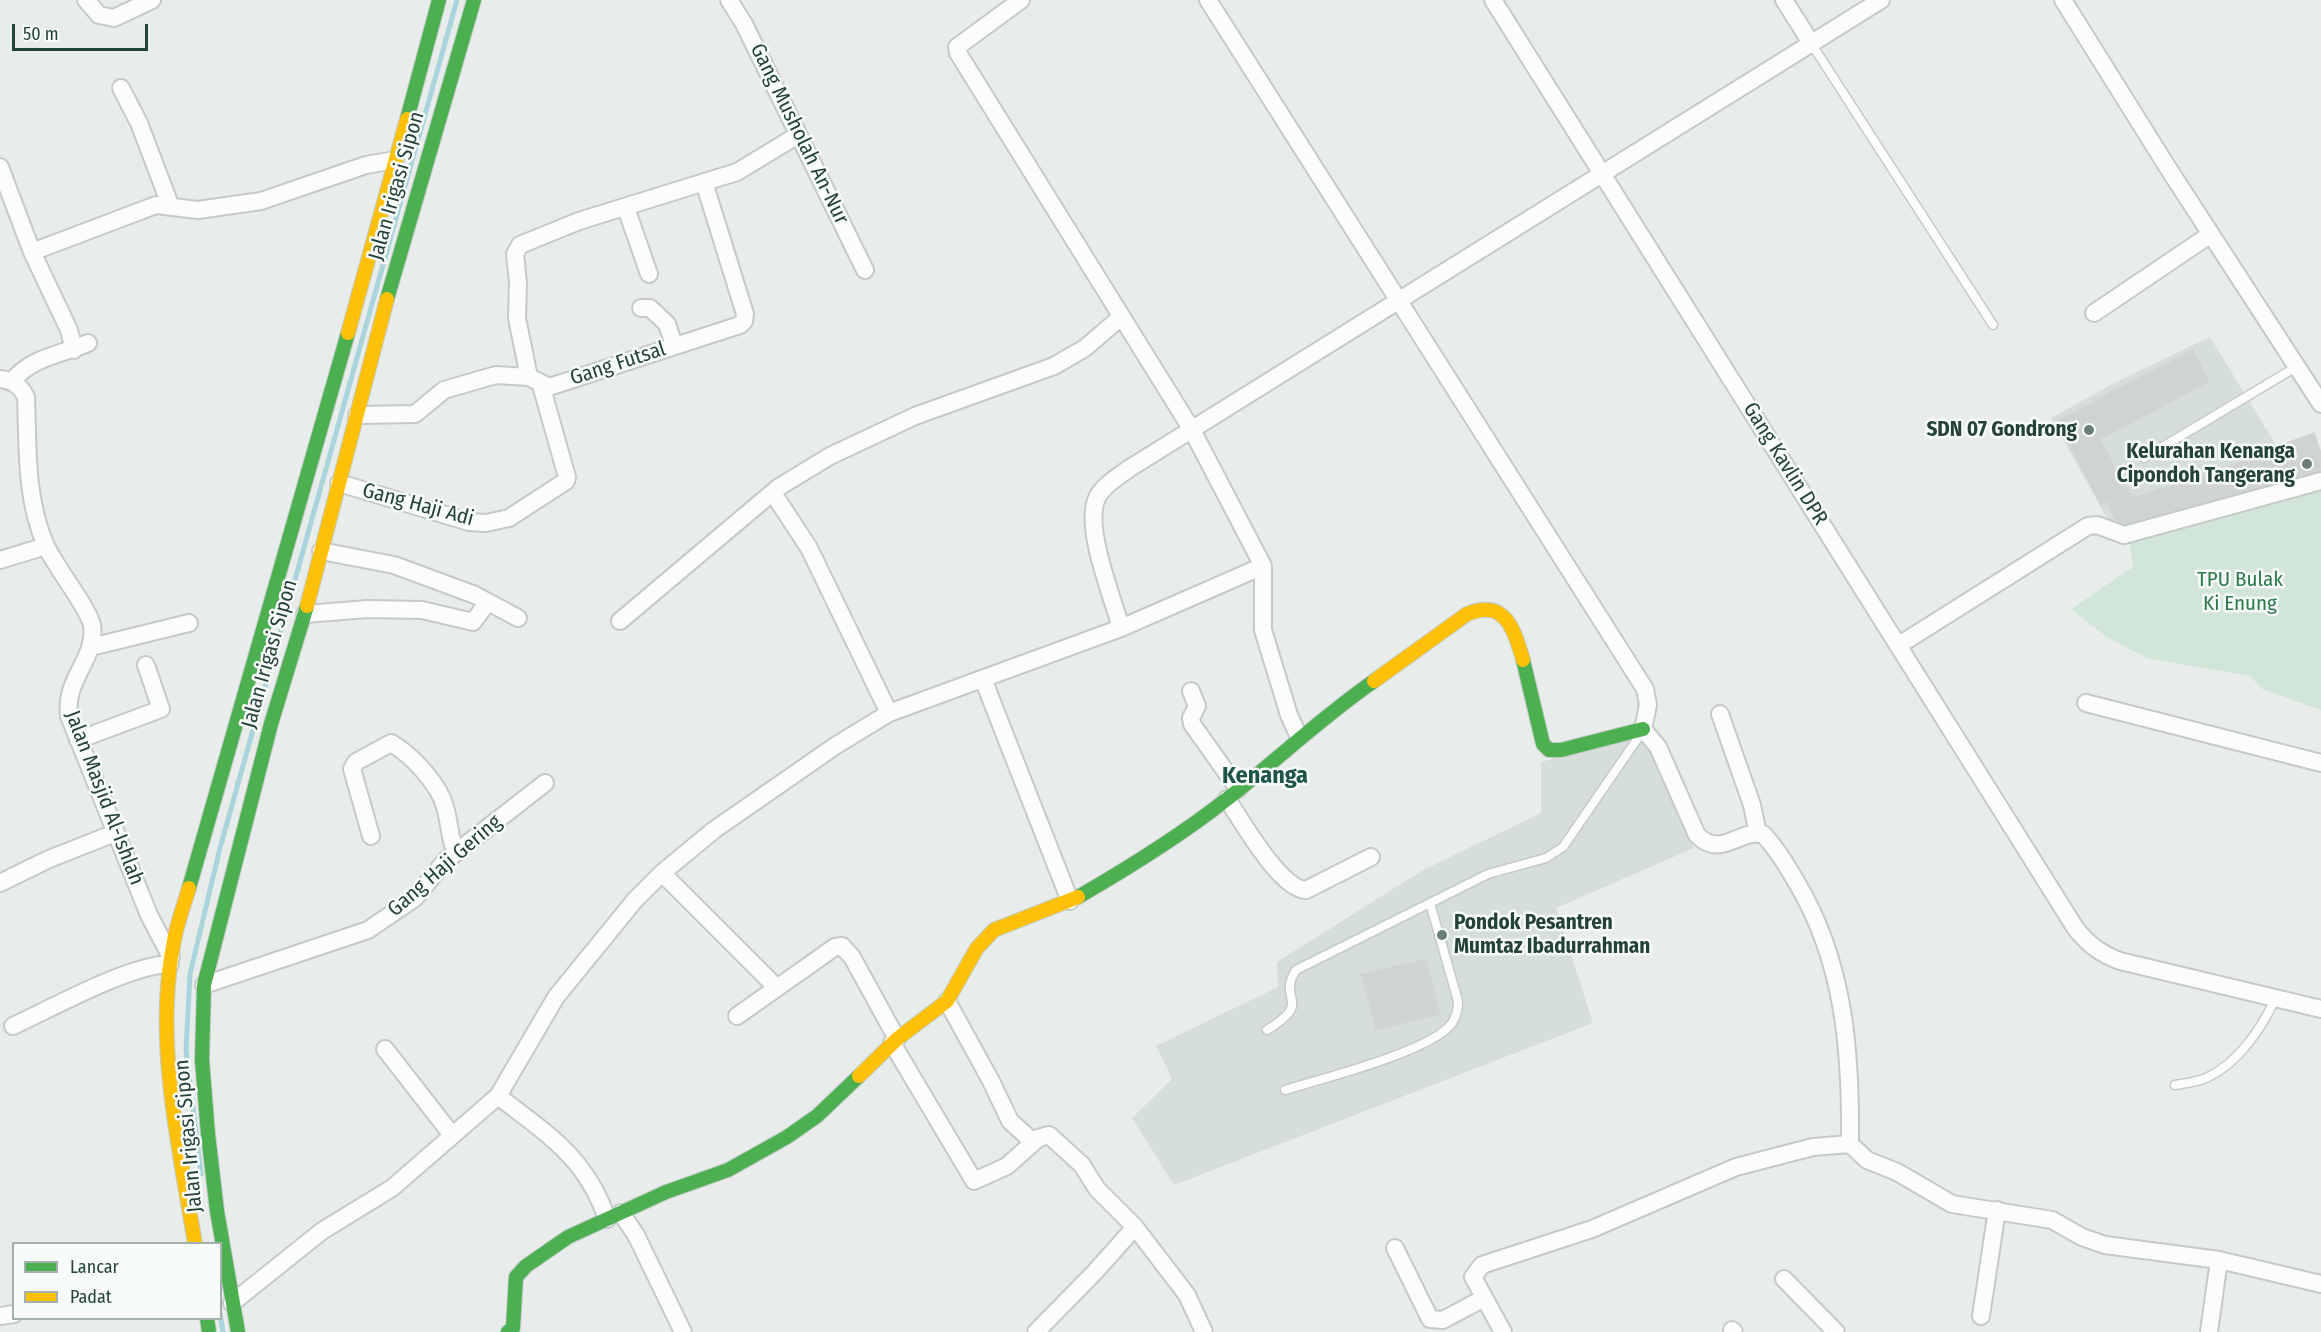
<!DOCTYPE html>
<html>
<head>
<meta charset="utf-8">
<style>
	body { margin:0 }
	#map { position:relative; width:2321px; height:1332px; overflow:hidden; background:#e8edeb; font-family:"Fira Sans Condensed",sans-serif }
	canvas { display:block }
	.legend { position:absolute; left:12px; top:1242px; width:210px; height:78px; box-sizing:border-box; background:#f7fbf9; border:2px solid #a3b1ad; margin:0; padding:8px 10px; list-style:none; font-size:18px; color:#24423a }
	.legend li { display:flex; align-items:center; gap:12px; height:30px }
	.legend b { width:30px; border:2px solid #a3b1ad }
	.scale { position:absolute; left:12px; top:24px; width:136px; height:27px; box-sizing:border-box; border:3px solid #24423a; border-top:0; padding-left:8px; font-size:18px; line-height:21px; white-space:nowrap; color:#24423a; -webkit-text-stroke:4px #f7fbf9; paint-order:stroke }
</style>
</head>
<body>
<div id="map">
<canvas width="2321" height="1332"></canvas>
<ul class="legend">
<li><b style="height:8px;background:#4caf50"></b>Lancar</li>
<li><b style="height:8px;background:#ffc107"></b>Padat</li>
</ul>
<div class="scale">50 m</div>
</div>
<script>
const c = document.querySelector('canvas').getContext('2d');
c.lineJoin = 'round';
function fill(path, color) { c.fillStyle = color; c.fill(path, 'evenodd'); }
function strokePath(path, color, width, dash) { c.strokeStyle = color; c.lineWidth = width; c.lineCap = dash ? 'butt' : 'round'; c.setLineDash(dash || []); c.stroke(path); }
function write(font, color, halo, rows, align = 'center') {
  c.font = font + ' "Fira Sans Condensed",sans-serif'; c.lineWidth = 5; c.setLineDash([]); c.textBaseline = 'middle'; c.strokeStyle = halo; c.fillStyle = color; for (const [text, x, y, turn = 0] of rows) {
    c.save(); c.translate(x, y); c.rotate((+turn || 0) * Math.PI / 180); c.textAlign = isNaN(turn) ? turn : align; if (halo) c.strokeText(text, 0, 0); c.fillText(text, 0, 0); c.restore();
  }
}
const built = new Path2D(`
	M2210,337L2298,481L2117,536L2051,418L2116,382Z
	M1646,738L1694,848L1556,908L1593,1023L1174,1185L1132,1118L1172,1079L1156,1046L1278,987L1277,962L1423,870L1541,813V762L1623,739Z`);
const green = new Path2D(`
	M2321,488V710L2262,689L2250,676L2146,658L2107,637L2071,609L2133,567L2129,536Z`);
const stream = new Path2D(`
	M201,1174L186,1050L190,974L220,848L457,0
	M220,1314L223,1332`);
const building = new Path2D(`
	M2193,350L2209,382L2100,439L2132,498L2288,447L2287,443L2314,433L2321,453V471L2124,524L2115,520L2108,501L2101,505L2057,421Z
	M1426,959L1440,1014L1376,1030L1361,975Z`);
const lane = new Path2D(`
	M1811,43L1993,325
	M2144,458L2296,367
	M1267,1030C1315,1000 1276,1002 1296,970L1488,874L1546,858L1563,847L1640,735
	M2175,1085C2186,1083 2199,1082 2208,1077C2238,1063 2262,1028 2275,999
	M1285,1090C1320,1079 1433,1051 1452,1023C1457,1016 1458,1009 1458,1001L1430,903`);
const street = new Path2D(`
	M86,0L99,15L114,18L152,0
	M729,0L744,24L865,270
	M1021,0L957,47L958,53L1192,430L1263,566V630L1289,715L1299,737
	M1208,0L1645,689L1648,705L1643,729L1658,747L1697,835C1721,859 1737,830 1763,834C1777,849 1787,866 1797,883C1845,964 1851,1053 1850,1144
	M1493,0L2076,929C2089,945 2101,954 2120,961L2321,1009
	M1784,0L1811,43
	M2063,0L2168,168L2321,404
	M121,88L139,123L171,207
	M0,167L32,252L69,330L74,350
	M626,208L649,274
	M32,252L156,205L198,210L261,201L366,165L395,160
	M641,308H650L667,324L674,345
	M2094,313L2211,234
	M529,377L517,318L518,283L515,254L520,245L579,221L737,172L798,135
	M0,379C13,381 20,385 26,397C28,448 25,498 46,546C56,568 88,607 92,625C97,659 64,678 69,716L149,915L171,957
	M12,381C32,357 60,355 88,343
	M357,415L415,414L444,390L496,375L529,377L549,387L740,325L744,321L745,314L704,182
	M339,483L469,522L486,523L509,518L566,481L567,477L541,385
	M773,493L809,548L889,713
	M321,551L394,565L475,595L518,618
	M0,560L46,546
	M305,614L368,609L422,610L473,622L488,602
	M620,621L779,487L830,456L915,416L1054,366L1085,348L1121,317
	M1121,628C1113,598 1082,524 1098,496C1105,484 1119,476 1130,468L1881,0
	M1899,645L2088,526L2097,525L2124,535L2321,481
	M91,647L189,623
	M983,679L1070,901
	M1191,691L1197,706L1191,718L1192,724L1238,789
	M2086,703L2321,763
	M1720,714L1752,805L1758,834
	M78,740L161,709L146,665
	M1227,799C1242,821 1280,889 1306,890L1371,857
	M371,836L352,769L356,762L391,743C412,755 439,784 445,807C450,823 449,838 456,853
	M662,873L776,987
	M0,883L49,859L115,833
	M204,985L368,930L415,898L445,861L545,783
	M947,1001L991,1081L1010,1121L1031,1140L1049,1135L1082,1165L1097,1189L1135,1227L1187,1295L1204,1332
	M737,1016L835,947L842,946L852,957L897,1039
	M13,1026C52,1008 129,965 170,964
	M892,1043L974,1181L1007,1166L1035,1141
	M385,1049L452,1135
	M498,1096C547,1134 586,1157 607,1219
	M621,1213L636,1235L683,1332
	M1395,1248L1430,1319L1443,1320L1484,1298
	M1784,1279L1836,1332
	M232,1303L322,1231L392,1188L498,1096L556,997L635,900L662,873L714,830L835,746L889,713L1121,628L1263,566
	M0,1316L14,1314
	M1981,1316L1997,1210
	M1732,1330L1734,1332
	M1036,1332L1094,1273L1135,1227
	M1503,1332L1473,1277L1482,1265L1592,1229L1736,1167L1813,1147L1850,1144L1867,1160L1897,1172L1952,1204L2052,1220L2082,1237L2105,1245L2219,1260L2321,1284
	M2209,1332L2219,1260`);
const fast = new Path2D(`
	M407,119L439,0
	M387,299L474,0
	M1523,660L1543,744L1549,750H1561L1643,729
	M189,888L348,333
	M1078,897C1130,867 1180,836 1227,799C1277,760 1322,717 1374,681
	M207,1318L209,1332
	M238,1332L217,1211L208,1134L202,1060L204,985L271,724L307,606
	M508,1332L513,1328L516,1277L526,1266L568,1237L666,1192L728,1170L787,1137L817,1116L859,1076`);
const slow = new Path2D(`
	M348,333L407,119
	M307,606L387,299
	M1374,681L1467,614C1505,598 1514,629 1523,660
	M189,888C184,905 177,923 174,941C154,1040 179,1146 195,1244
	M859,1076L897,1039L947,1001L977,948L994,930L1078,897`);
const markers = [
	[2089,430,6,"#697e78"],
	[2307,464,6,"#697e78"],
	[1442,935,6,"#697e78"]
];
const streetNames = [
	["Gang Musholah An-Nur",799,134,64],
	["Jalan Irigasi Sipon",397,186,-74],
	["Gang Futsal",618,364,-18],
	["Gang Kavlin DPR",1785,464,58],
	["Gang Haji Adi",418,505,15],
	["Jalan Irigasi Sipon",270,654,-74],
	["Jalan Masjid Al-Ishlah",104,798,69],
	["Gang Haji Gering",445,866,-41],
	["Jalan Irigasi Sipon",189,1136,-95]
];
const poiNames = [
	["SDN 07 Gondrong",2077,430],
	["Kelurahan Kenanga",2295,452],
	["Cipondoh Tangerang",2295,476],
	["Pondok Pesantren",1454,923,"left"],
	["Mumtaz Ibadurrahman",1454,947,"left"]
];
const parkNames = [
	["TPU Bulak",2240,580],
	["Ki Enung",2240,604]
];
const quarterNames = [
	["Kenanga",1265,776]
];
fill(built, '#d6dedb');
fill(green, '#d1e6d8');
strokePath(stream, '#a9d4db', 5);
fill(building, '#cfd4d2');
strokePath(building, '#d1d6d4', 1.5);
strokePath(lane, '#c5cac8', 11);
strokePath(street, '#c5cac8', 20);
strokePath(fast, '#c3cbc8', 16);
strokePath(slow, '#c3cbc8', 16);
strokePath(lane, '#fcfcfc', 8);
strokePath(street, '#fcfcfc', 16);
strokePath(fast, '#4caf50', 14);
strokePath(slow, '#ffc107', 14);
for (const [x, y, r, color] of markers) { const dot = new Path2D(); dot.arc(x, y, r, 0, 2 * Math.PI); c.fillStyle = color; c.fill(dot); strokePath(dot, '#f7fbf9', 2); }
write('21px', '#24423a', '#f7fbf9', streetNames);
write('bold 21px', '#24423a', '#f7fbf9', poiNames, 'right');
write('21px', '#2d7a4b', '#f7fbf9', parkNames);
write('bold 24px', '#1f5548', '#f7fbf9', quarterNames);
</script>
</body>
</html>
